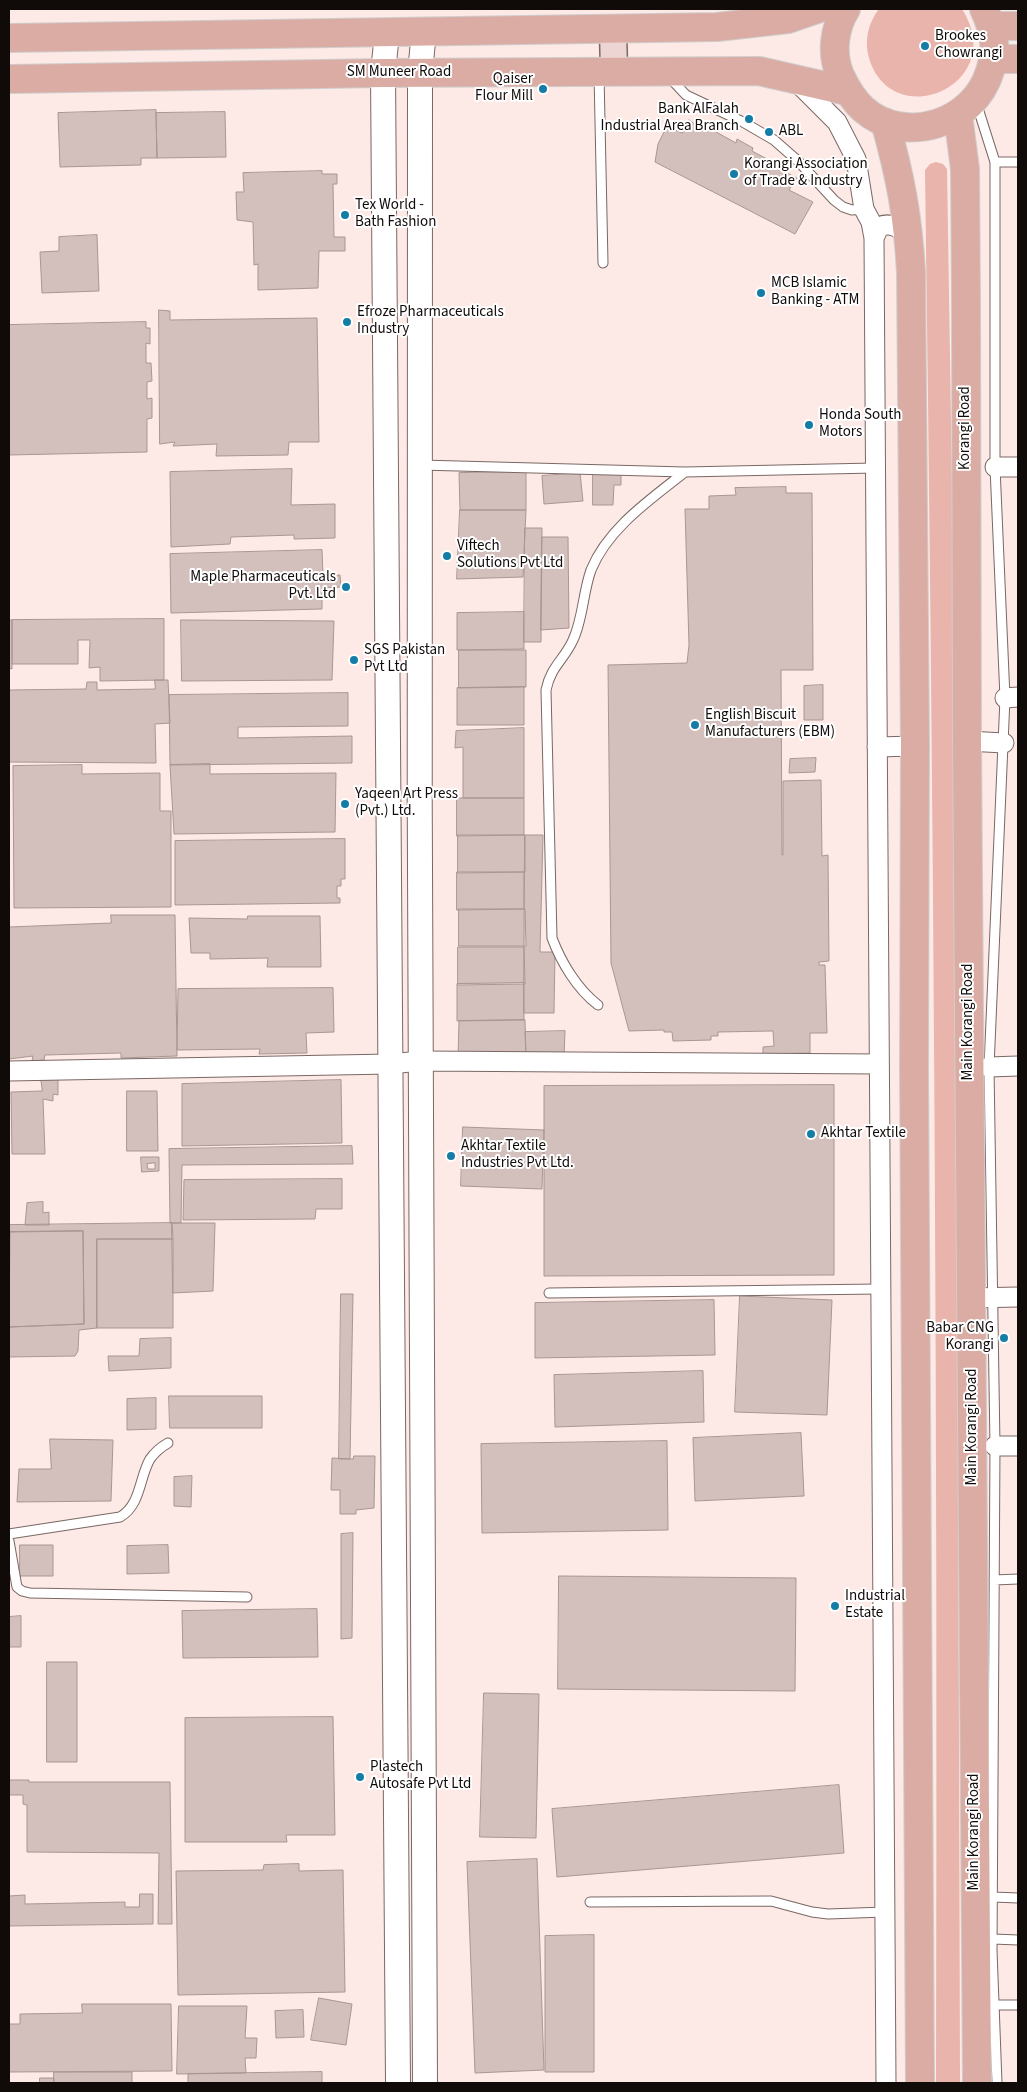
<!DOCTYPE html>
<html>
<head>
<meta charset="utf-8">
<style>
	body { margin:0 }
	#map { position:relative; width:1027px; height:2092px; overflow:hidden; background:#fde9e5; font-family:"Source Sans 3",sans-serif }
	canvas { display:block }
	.frame { position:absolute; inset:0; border:10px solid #100a09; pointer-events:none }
</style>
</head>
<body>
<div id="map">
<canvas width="1027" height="2092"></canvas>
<div class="frame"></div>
</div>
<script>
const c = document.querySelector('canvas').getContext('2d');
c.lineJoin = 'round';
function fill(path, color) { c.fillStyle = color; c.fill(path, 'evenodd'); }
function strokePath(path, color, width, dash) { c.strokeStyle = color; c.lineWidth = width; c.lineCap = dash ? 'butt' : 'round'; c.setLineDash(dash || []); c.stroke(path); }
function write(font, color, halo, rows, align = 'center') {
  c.font = font + ' "Source Sans 3",sans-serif'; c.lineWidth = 4; c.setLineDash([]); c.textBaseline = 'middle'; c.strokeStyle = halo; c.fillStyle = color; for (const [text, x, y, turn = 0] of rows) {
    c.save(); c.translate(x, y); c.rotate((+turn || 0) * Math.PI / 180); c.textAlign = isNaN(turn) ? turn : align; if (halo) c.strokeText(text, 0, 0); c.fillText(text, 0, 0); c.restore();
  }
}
const green = new Path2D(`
	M879,9H962C1010,85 892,135 869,58C864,41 868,23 879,9Z
	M936,162L943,164L947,169L956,734L960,2083H936C938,1445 934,808 925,170L930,164Z`);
const building = new Path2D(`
	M156,110L157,158H141V165L60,167L58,113Z
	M225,112L226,157L157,158L156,113Z
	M689,120L704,130L707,127L736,143L737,139L753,148L752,151L782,167L781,170L797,178L789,190L813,202L795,234L655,162L658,144L667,126L682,133Z
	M322,171V174H337V184H333L334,237H345V251H319L318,288L258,290V264L254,265L253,222L237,220L236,192H244L243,173Z
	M97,235L99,291L42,293L40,252L59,251V237Z
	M159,310L170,311V320L317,318L319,442H289L288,455L216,456L217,444L173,446L175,442L160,444Z
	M146,322V328H150V344L146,343V363H151L152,381L147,382V399L152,398V418L147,419V452L9,455V325Z
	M292,469L291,505L335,504V538L294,539V535L231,537L230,544L171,547L170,472Z
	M593,470H621V485H614L613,505H593Z
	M526,472V510H460L459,473Z
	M580,473L583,501L544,504L542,476Z
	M786,487V493H812L813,670H781L782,855H783V781L821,780L822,856L828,855L829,961L819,962V965H825L827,1033H810V1053L763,1054V1047L774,1046L773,1031L718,1032V1036H711V1040L673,1041L672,1032H664V1030L629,1031L611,963L608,665L687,663L689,645L685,509H709V496L736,495L735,488Z
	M460,510H526L523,577L457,579Z
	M525,528H542L541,642H524Z
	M542,537H568L569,628L541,630Z
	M322,550L323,575H340L341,587L322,588V609L171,613L170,554Z
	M524,612V649L457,650V613Z
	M164,619V680L100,681V667L89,668L90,640H78V664H12V620Z
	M9,620H12V669L9,668Z
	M181,620L334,621L332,680L182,681Z
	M459,650H526V687L459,688Z
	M155,680H168L170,723L155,724L156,763L9,762V690L86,689L87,682H97V690L155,689Z
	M823,685V720H804V686Z
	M524,687V725H457V688Z
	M348,693V726L238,727V738L352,736V763L170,765L169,695Z
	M524,728V798H463V747L455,748L456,731Z
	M816,758L815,772L789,773L790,759Z
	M210,764V774L336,773L335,832L174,834L170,765Z
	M82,765V774L160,773V811H171V907L14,908L13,766Z
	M457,798H524V835L457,836Z
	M458,835H525V872L458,873Z
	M525,835H543L540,952H555L554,1013H524Z
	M345,839V879H341V886H337V898H340V903L175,905V841Z
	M457,872H524V909L457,910Z
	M459,909H525L526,946H459Z
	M111,915H175L177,1056L121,1058V1053L45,1055L44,1060L32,1061L33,1056L9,1059V927L111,923Z
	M248,916H320L321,967H267L268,958L210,959V953H191L189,918L247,919Z
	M458,947H524L525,984L458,985Z
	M524,983V1020L457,1021V984Z
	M333,988L334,1032L306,1033L307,1053L259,1054L260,1049L177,1050L178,989Z
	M525,1020L526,1057L458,1058L459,1021Z
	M565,1031L564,1057H526L525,1032Z
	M41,1078H58V1095L53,1094V1101L43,1099L45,1154H12L11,1092L42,1091Z
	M341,1080L342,1143L182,1146V1084Z
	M834,1085V1275L544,1276V1086Z
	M127,1091H157L158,1151H127Z
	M463,1127L544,1130L542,1189L461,1186Z
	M352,1146L353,1164L182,1165L181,1223H170L169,1149Z
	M141,1157H159V1171L142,1172Z
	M155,1163V1169H148L147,1164Z
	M342,1179V1209H316L315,1219L183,1220L184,1180Z
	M43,1202V1213L49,1212V1225H25L27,1203Z
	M172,1223L173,1239H97V1328L79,1330L78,1351L75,1356L9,1357V1327L84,1324L83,1231L10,1232L9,1225Z
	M172,1223H215L213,1291L173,1293Z
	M83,1231L84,1324L9,1327L10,1232Z
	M97,1239H173V1328H97Z
	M341,1294H353L350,1459H339Z
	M740,1296L832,1300L827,1415L735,1412Z
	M714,1300L715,1355L535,1358V1303Z
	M171,1338V1368L109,1371L108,1356H139L140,1339Z
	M703,1371L704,1422L555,1427L554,1375Z
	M169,1396H262V1428H170Z
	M156,1398V1429L127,1430V1399Z
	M801,1433L804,1496L695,1501L693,1438Z
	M50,1439L113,1440L111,1501L17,1502L19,1469H51Z
	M667,1441L668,1530L482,1533L481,1444Z
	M354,1456H375L374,1508L356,1510V1514H340V1490H331L332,1458L353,1459Z
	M192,1476L191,1507L174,1506V1477Z
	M353,1533L352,1638L341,1639V1534Z
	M20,1545H53V1576H20Z
	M168,1545L169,1573L127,1574V1546Z
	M559,1576L796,1578L795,1691L558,1689Z
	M317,1609L318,1657L183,1658L182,1611Z
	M21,1616V1647H9V1617Z
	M47,1662H77V1762H47Z
	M484,1693L539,1694L536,1838L480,1837Z
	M333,1717L335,1835H286L287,1842H185V1718Z
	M9,1780H29V1782H170L172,1924H158L159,1853L27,1852V1805L23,1804V1795H9Z
	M839,1785L844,1853L557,1877L552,1809Z
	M537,1859L544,2070L475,2073L467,1862Z
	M299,1864V1871L343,1870L345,1992L178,1995L176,1871L263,1870L264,1865Z
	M140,1894H153V1924L9,1926V1896L25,1895V1904L125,1902V1907H139Z
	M594,1935V2072H545V1936Z
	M319,1998L352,2004L346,2045L311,2040Z
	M82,2004H171L172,2071L9,2072V2024H20V2014L82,2013Z
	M179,2006H247L245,2038H257L256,2058H245L246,2073L177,2074Z
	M303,2010L304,2037L276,2038L275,2011Z
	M54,2072H132V2083H54Z
	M322,2072V2083H188V2074Z
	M40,2078H54V2083H40Z`);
const service = new Path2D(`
	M599,74L603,263
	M669,77L686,95L743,122L774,140L798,161L834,200L843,207L852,210L864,209
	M976,102L995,162V467L1005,698L989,1067L995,1446L992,1950L997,2083
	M995,162H1018
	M420,465L685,472L875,468
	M598,1005C577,989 561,962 552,938L546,690C551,666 564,660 573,640C583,619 583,592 591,570C608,528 651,499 685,472
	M549,1293L880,1289
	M9,1534L120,1517C141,1505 139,1478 150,1459C155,1452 161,1447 168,1443
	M9,1541L17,1587L22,1591L30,1593L247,1597
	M994,1580L1018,1579
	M993,1897L1018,1898
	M590,1902L771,1901L812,1912L828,1914L885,1912
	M993,1939L1018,1940
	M994,2005H1018`);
const minor = new Path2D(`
	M794,79L837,122L856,159L864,209L871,222L874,238L886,2083
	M874,238L879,227C891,221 901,229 910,237
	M995,467H1018
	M1005,698L1018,697
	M967,741L1004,743
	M877,747L915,746
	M989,1067L1018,1066
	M9,1071L390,1064L420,1061L879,1064
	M972,1298L1018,1297
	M995,1446H1018`);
const tertiary = new Path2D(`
	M424,31L420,73C420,743 418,1413 425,2083
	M387,33L383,73L398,2083`);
const secondary = new Path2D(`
	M613,30L614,71`);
const primary = new Path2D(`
	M846,9C834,28 831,54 840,75C846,88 852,99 863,109C905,146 974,124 990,71C993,62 995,52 994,41C993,30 989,20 984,9
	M991,26H1018
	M9,38L717,27L788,19L817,9
	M993,59H1018
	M9,79L383,73L759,71L847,91
	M958,115L965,169L966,302L967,741L977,2083
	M885,122C900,175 908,217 911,272L915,746L914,1067L920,2083`);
const markers = [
	[925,46,5,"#157ca6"],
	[543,89,5,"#157ca6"],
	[749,119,5,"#157ca6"],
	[769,132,5,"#157ca6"],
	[734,174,5,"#157ca6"],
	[345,215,5,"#157ca6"],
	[761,293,5,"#157ca6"],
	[347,322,5,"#157ca6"],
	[809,425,5,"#157ca6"],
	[447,556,5,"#157ca6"],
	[346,587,5,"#157ca6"],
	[354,660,5,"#157ca6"],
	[695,725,5,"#157ca6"],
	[345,804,5,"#157ca6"],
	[811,1134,5,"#157ca6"],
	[451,1156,5,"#157ca6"],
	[1004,1338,5,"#157ca6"],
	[835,1606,5,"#157ca6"],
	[360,1777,5,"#157ca6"]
];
const poiNames = [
	["Brookes",935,37],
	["Chowrangi",935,54],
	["Qaiser",533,80,"right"],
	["Flour Mill",533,97,"right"],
	["Bank AlFalah",739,110,"right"],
	["Industrial Area Branch",739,127,"right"],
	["ABL",779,132],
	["Korangi Association",744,165],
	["of Trade & Industry",744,182],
	["Tex World -",355,206],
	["Bath Fashion",355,223],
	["MCB Islamic",771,284],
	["Banking - ATM",771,301],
	["Efroze Pharmaceuticals",357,313],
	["Industry",357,330],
	["Honda South",819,416],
	["Motors",819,433],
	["Viftech",457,547],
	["Solutions Pvt Ltd",457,564],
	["Maple Pharmaceuticals",336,578,"right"],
	["Pvt. Ltd",336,595,"right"],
	["SGS Pakistan",364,651],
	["Pvt Ltd",364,668],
	["English Biscuit",705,716],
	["Manufacturers (EBM)",705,733],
	["Yaqeen Art Press",355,795],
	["(Pvt.) Ltd.",355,812],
	["Akhtar Textile",821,1134],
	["Akhtar Textile",461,1147],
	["Industries Pvt Ltd.",461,1164],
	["Babar CNG",994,1329,"right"],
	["Korangi",994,1346,"right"],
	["Industrial",845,1597],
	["Estate",845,1614],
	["Plastech",370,1768],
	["Autosafe Pvt Ltd",370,1785]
];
const streetNames = [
	["SM Muneer Road",399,73],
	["Korangi Road",966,428,-90],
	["Main Korangi Road",969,1022,-90],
	["Main Korangi Road",973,1427,-90],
	["Main Korangi Road",975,1832,-90]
];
fill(green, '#e9b4ab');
fill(building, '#d3bfbc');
strokePath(building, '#a99693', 1);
strokePath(service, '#7a6865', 11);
strokePath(minor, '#7a6865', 21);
strokePath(tertiary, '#7a6865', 26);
strokePath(secondary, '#7a6865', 29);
strokePath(primary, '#cfcece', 30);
strokePath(service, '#fff', 9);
strokePath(minor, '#fff', 19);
strokePath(tertiary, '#fff', 24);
strokePath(secondary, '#ecd5d2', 26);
strokePath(primary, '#daaca4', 28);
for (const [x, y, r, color] of markers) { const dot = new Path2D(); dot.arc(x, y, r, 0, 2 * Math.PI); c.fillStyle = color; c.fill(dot); strokePath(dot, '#fff', 2); }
write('15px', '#100a09', '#fff', poiNames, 'left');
write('15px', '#100a09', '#fff', streetNames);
</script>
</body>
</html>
